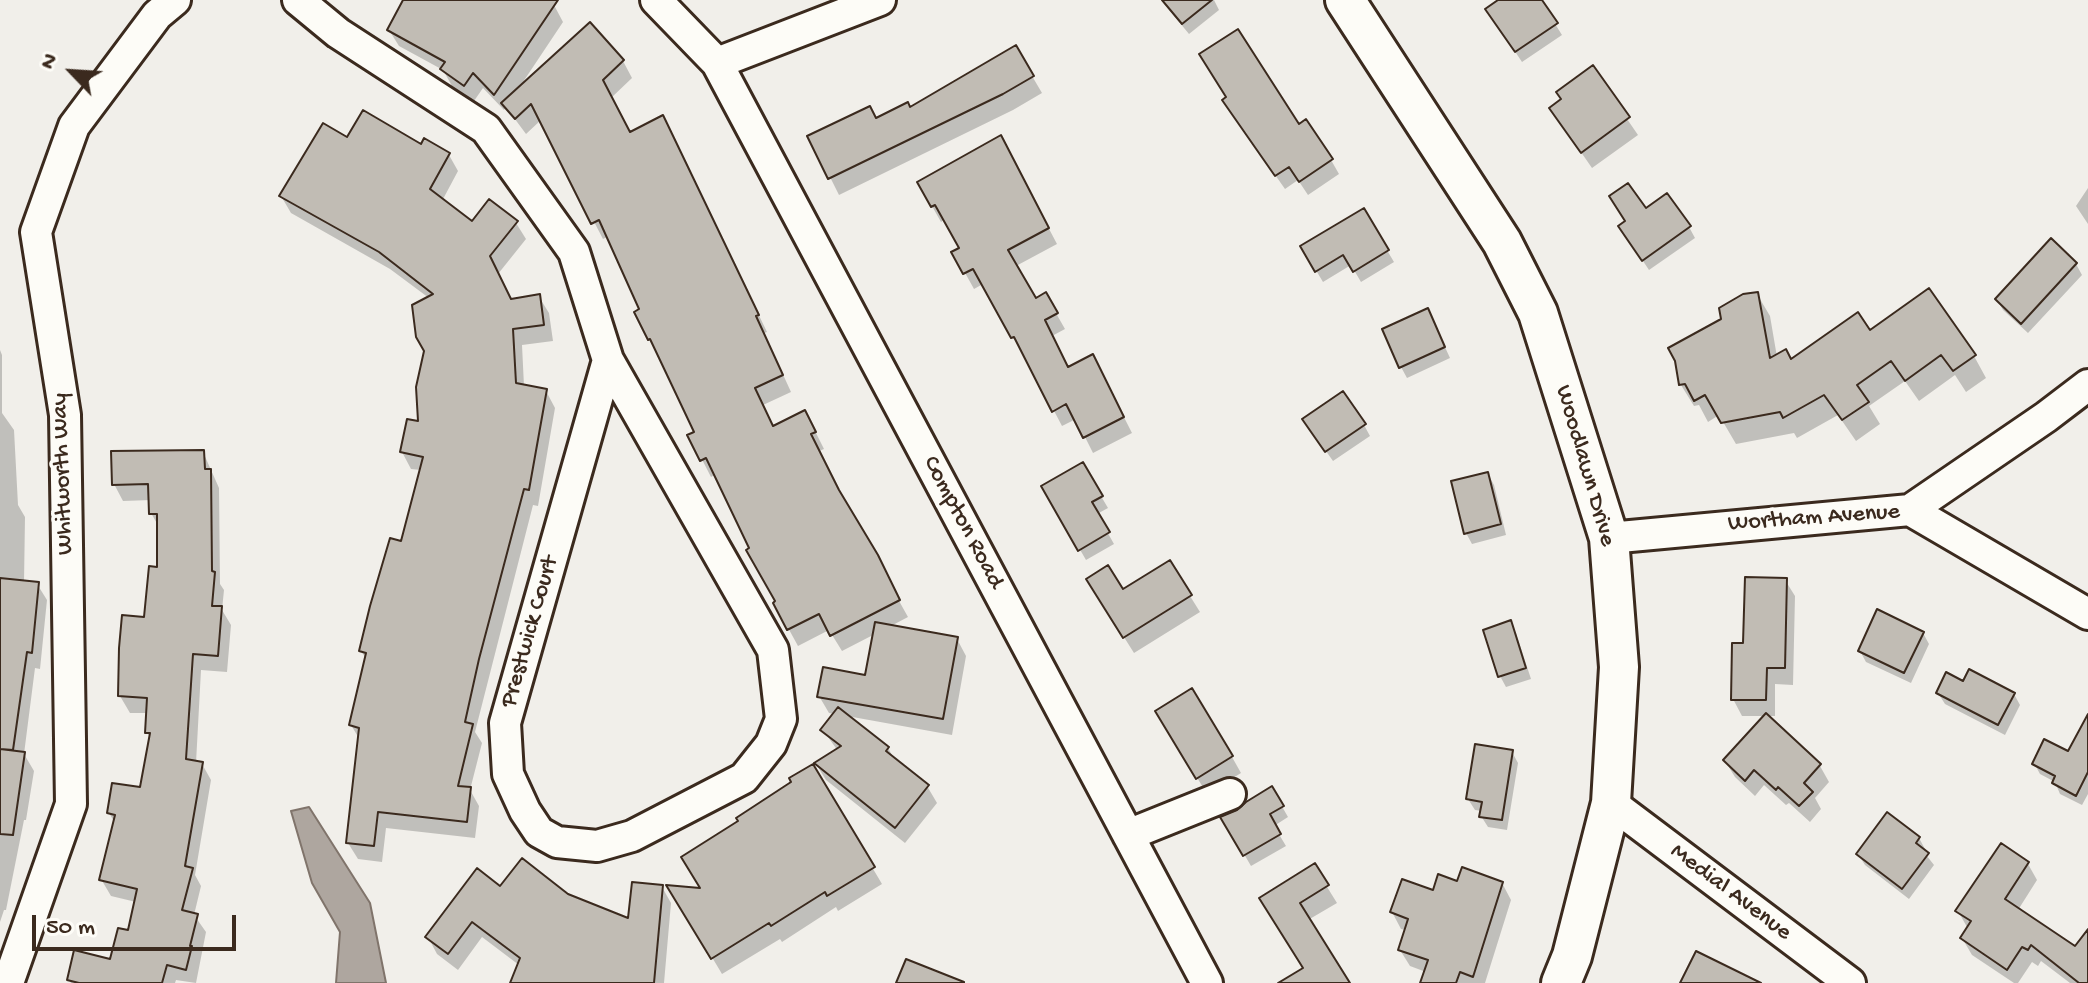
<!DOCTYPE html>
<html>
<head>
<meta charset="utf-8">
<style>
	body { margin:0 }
	#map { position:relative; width:2088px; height:983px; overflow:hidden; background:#f1efea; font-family:"Gochi Hand",sans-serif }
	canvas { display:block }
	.north { position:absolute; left:32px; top:32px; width:80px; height:80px; -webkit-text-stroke:6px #fdfcf7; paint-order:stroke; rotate:295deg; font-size:22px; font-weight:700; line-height:32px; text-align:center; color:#3b2a1e }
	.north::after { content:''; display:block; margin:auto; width:28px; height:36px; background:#3b2a1e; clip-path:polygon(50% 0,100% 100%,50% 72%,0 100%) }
	.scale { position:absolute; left:32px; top:915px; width:204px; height:36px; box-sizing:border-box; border:4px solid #3b2a1e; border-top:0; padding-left:10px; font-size:24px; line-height:28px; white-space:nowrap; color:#3b2a1e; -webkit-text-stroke:6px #fdfcf7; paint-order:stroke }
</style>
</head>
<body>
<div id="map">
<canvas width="2088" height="983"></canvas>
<div class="north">N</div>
<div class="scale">50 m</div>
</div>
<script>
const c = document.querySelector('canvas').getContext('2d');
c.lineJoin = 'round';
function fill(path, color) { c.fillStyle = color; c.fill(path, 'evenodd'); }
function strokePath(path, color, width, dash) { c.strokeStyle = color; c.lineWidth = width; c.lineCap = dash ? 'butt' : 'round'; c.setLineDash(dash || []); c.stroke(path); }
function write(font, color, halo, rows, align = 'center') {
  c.font = font + ' "Gochi Hand",sans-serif'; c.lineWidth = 7; c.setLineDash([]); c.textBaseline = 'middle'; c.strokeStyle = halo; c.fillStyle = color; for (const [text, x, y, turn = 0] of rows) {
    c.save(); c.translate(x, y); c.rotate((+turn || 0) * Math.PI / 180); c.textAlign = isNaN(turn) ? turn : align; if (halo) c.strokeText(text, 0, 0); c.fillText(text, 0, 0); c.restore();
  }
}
const water = new Path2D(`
	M309,807L370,903L386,983H336L340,932L312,883L291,811Z`);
const shadow = new Path2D(`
	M405,0H546L554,5L563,22L519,88L590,25L623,61L632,78L611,98L630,134H671L767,332L764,333L791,392L763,405L774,428L814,429L824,449L819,451L846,506L908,617L889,627L957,639L966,656L952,735L847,716L888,748L895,760L927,786L937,803L905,843L826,780L816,764L838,751L823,730L835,714L829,713L819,696L867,677L875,634L842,651L829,630L798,646L775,604L778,602L716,474L711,477L690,436L696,432L649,339L642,310L609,236L603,239L541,120L526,134L506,107L504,110L483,88L474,101L452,86L443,70L399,46L389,30Z
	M1161,0H1214L1219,10L1189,34Z
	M1501,0H1540L1562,35L1522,62L1494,20Z
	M1015,47L1042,93L1013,110L839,195L810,137L909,109Z
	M1592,68L1638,135L1592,168L1551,109Z
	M1233,115L1299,127L1331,160L1339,174L1308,195L1298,180L1285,189Z
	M348,140L421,147L449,155L458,171L442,201L472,224L516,223L526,239L498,274L511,301L539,297L549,313L553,341L522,345L524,386L546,391L555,408L538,506L533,505L475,732L482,743L470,790L479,806L475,838L386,828L382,862L358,859L348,843L360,740L351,725L367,660L361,651L403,543L421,470L411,469L402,452L420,424L429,298L390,269L291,213L281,196Z
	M1009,153L1057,244L1016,266L1035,301L1045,294L1065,329L1052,336L1068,369L1101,372L1132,433L1093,453L1076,419L1062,426L1023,352L1022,353L983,284L974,289L954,253L962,249L945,219L941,222L919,183Z
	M2088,188V224L2076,206Z
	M1363,210L1394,262L1361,282L1351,265L1323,282L1302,247Z
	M1645,211L1689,227L1695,238L1649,270L1627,237Z
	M2076,264L2082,275L2028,333L2003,310L1997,300Z
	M1757,294L1770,316L1777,357L1791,362L1870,332L1974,356L1986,378L1966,392L1955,375L1919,401L1905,381L1869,406L1880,424L1856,441L1838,415L1797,438L1794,433L1736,444L1719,415L1708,422L1699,405L1694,406L1681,385L1677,361L1723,320Z
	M1433,321L1450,358L1407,378L1401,367Z
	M0,350L2,355V413L14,430L18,505L25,517L24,583L37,584L47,600L40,669L35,668L24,754L34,771L26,820H24L6,910H4L0,922Z
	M1364,425L1370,436L1333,461L1311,430Z
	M203,452L219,488L220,584L224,590L222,610L231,625L227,672L201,670L196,763L202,764L211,780L195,875L201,886L194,915L206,932L196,983L176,980L175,983H71L69,980L111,961L129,933L136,902L111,896L101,879L115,823L109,813L142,790L151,739L147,732L148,713H130L120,696L146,619L159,569V527L151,513V500L123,501L114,484Z
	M1082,464L1108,508L1097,514L1114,544L1086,560L1044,487Z
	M1488,474L1494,485L1506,535L1472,544L1466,533Z
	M1785,580L1795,596L1793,685L1775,684V716H1767L1820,766L1829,782L1815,798L1821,809L1810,822L1789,803L1786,805L1764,785L1755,796L1735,777L1725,761L1766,716H1742L1733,699L1745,645Z
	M1123,592L1190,596L1200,612L1134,653L1098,596Z
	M1510,623L1516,633L1531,679L1506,687L1500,676Z
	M1923,633L1929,644L1911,683L1866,662L1860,651Z
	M1964,684L2014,694L2020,705L2005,735L1945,704L1938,693Z
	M1167,728L1232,757L1241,773L1207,794Z
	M2088,743V794L2082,805L2060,794L2055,782L2040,774L2034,763L2069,754Z
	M1512,752L1518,763L1507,830L1488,827L1481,816L1482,811L1475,810L1468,799Z
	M812,766L882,884L838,911L836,907L782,942L780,939L722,974L670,887L703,890L740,822Z
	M1272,789L1288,817L1274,826L1286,846L1251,866L1223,818L1239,812Z
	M1919,838L1925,849L1923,851L1934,865L1909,899L1865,865L1858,854Z
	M2028,864L2037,880L2018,910L2076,948L2088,934V983H2070L2041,961L2038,966L2032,962L2018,983H2014L1972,955L1962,938L1967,927L1958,911Z
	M1314,866L1337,903L1308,920L1347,983H1292L1305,969L1272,915Z
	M1458,883H1502L1511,900L1485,983H1422L1426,972L1410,966L1400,950L1406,930L1401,929L1392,912Z
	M662,887L671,903L664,983H512L519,965L482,937L458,970L437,954L428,937L501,889L567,896L630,921Z`);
const building = new Path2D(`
	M403,0H558L494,95L473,73L464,86L440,69L445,62L387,30Z
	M1162,0H1212L1182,24Z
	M1498,0H1542L1558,23L1515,52L1485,9Z
	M590,22L624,60L603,80L630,132L663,115L759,315L756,316L783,375L755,388L773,426L805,410L816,432L811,434L839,490L878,555L900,600L830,636L819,614L787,630L773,603L775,601L746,550L749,548L706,458L700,461L687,435L694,432L650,339L648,340L634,312L639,309L599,220L591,224L531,104L515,119L501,103Z
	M1238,29L1299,124L1306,119L1333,159L1299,182L1289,167L1275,176L1222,100L1226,97L1199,54Z
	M1016,45L1034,76L1003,94L828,179L807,136L870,106L876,118L908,102L910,107Z
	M1593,65L1630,117L1581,153L1549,108L1561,99L1556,92Z
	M363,110L421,144L424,138L450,153L430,189L472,221L489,199L518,221L490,256L511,299L540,294L544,325L513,329L516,383L547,389L529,490L524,489L479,659L465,722L473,724L458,786L471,787L467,822L378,812L374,846L346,843L359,728L349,725L366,653L359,651L370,606L390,538L401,541L423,457L400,452L407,419L418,421L416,387L424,351L416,337L412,305L433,294L379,252L279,196L323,123L347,137Z
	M1001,135L1049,228L1008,250L1036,298L1046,292L1058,313L1045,320L1068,367L1093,354L1124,417L1083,438L1066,404L1052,412L1014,337L1011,338L973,269L963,274L951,252L959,248L935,205L931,207L917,182Z
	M1628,183L1646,208L1667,193L1691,226L1642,261L1618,226L1625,221L1609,196Z
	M1364,208L1389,250L1353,272L1343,255L1315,272L1300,246Z
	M2051,238L2077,263L2021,324L1995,299Z
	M1929,288L1976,355L1953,371L1941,355L1905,381L1891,361L1857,385L1869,402L1842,420L1824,395L1783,418L1780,412L1721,423L1705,395L1694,401L1685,384L1679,385L1675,361L1668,348L1721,319L1719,308L1743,294L1758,292L1770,358L1786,349L1791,359L1858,312L1870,330Z
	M1428,308L1445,347L1399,368L1382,329Z
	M1343,391L1366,424L1325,452L1302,419Z
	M204,450L205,469H211L212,571L215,572L212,606H222L218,656L193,654L186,759L203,762L185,866L193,868L182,910L198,914L190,946H192L186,970L167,965L162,983H79L67,980L74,950L110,959L118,928L128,930L137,889L99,880L115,815L107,813L112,783L140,787L150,733H145L147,698L118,696L119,648L122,615L144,617L149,566L157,567V514H149L148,484L112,485L111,451Z
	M1083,462L1103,496L1092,502L1110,532L1078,551L1041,486Z
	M1488,472L1501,524L1464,534L1451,481Z
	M1170,560L1192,595L1123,638L1086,579L1108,565L1123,589Z
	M1745,577L1787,578L1785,668H1767L1766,700H1731L1732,643H1743Z
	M0,578L39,582L32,653L27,652L13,750L0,749Z
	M1877,609L1924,632L1904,673L1858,651Z
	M1511,620L1526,668L1498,677L1483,630Z
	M875,622L958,637L943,719L817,697L823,667L865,675Z
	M1969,669L2015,693L1998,725L1936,693L1946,672L1963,681Z
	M1192,688L1233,756L1196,779L1155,711Z
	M838,707L889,747L886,751L929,785L895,828L814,763L841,746L820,730Z
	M1766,713L1821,764L1804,783L1813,792L1799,806L1778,787L1776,790L1754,770L1745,781L1723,760Z
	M2088,714V772L2076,796L2052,783L2055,776L2032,764L2044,739L2068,751Z
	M1475,744L1513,750L1502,820L1479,817L1482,802L1466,799Z
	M0,749L25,752L13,835L0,834Z
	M813,764L875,867L827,896L825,892L771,926L769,923L711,959L666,885L700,888L681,857L738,821L736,818L791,782L789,778Z
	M1272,786L1284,806L1270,814L1281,834L1243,856L1220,817L1237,810L1246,802Z
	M1887,812L1920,837L1916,843L1929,853L1902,889L1856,854Z
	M2001,843L2029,862L2005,899L2075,946L2088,929V983H2079L2031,945L2028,950L2022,947L2007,970L1960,938L1971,921L1955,911Z
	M522,858L568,894L628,918L632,882L663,885L654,983H510L520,958L472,922L448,954L425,937L477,868L500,886Z
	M1315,863L1329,885L1300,903L1350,983H1278L1303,968L1259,898Z
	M1462,867L1503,882L1473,977L1460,972L1456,983H1420L1428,960L1398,950L1408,919L1390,912L1402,879L1433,890L1438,874L1457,881Z
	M1696,951L1761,983H1680Z
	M906,959L964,982V983H896Z`);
const minor = new Path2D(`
	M298,0L338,33L486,129L574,252L608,360L773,650L781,719L771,744L744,778L632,836L597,846L557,842L539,832L525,811L508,774L505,723L608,360
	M656,0L717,63L1207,983
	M717,63L880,0
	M1910,510L2046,417L2088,385
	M1609,538L1910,510L2088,614
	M1611,803L1850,983
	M1128,835L1230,794
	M8,983L71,804L65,415L36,232L74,126L157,15L175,0`);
const major = new Path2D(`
	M1345,0L1502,242L1538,313L1609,538L1619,667L1611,803L1572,956L1561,983`);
const streetNames = [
	["Woodlawn Drive",1584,466,74],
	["Whitworth Way",64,474,-92],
	["Wortham Avenue",1814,519,-4],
	["Compton Road",962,523,62],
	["Prestwick Court",531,632,-74],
	["Medial Avenue",1730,893,37]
];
fill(water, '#aea69f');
strokePath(water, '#80746b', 2);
fill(shadow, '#0003');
fill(building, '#c1bcb4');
strokePath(building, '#3b2a1e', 2);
strokePath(minor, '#3b2a1e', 36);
strokePath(major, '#3b2a1e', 44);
strokePath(minor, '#fdfcf7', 30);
strokePath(major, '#fdfcf7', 38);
write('24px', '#3b2a1e', '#fdfcf7', streetNames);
</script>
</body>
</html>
